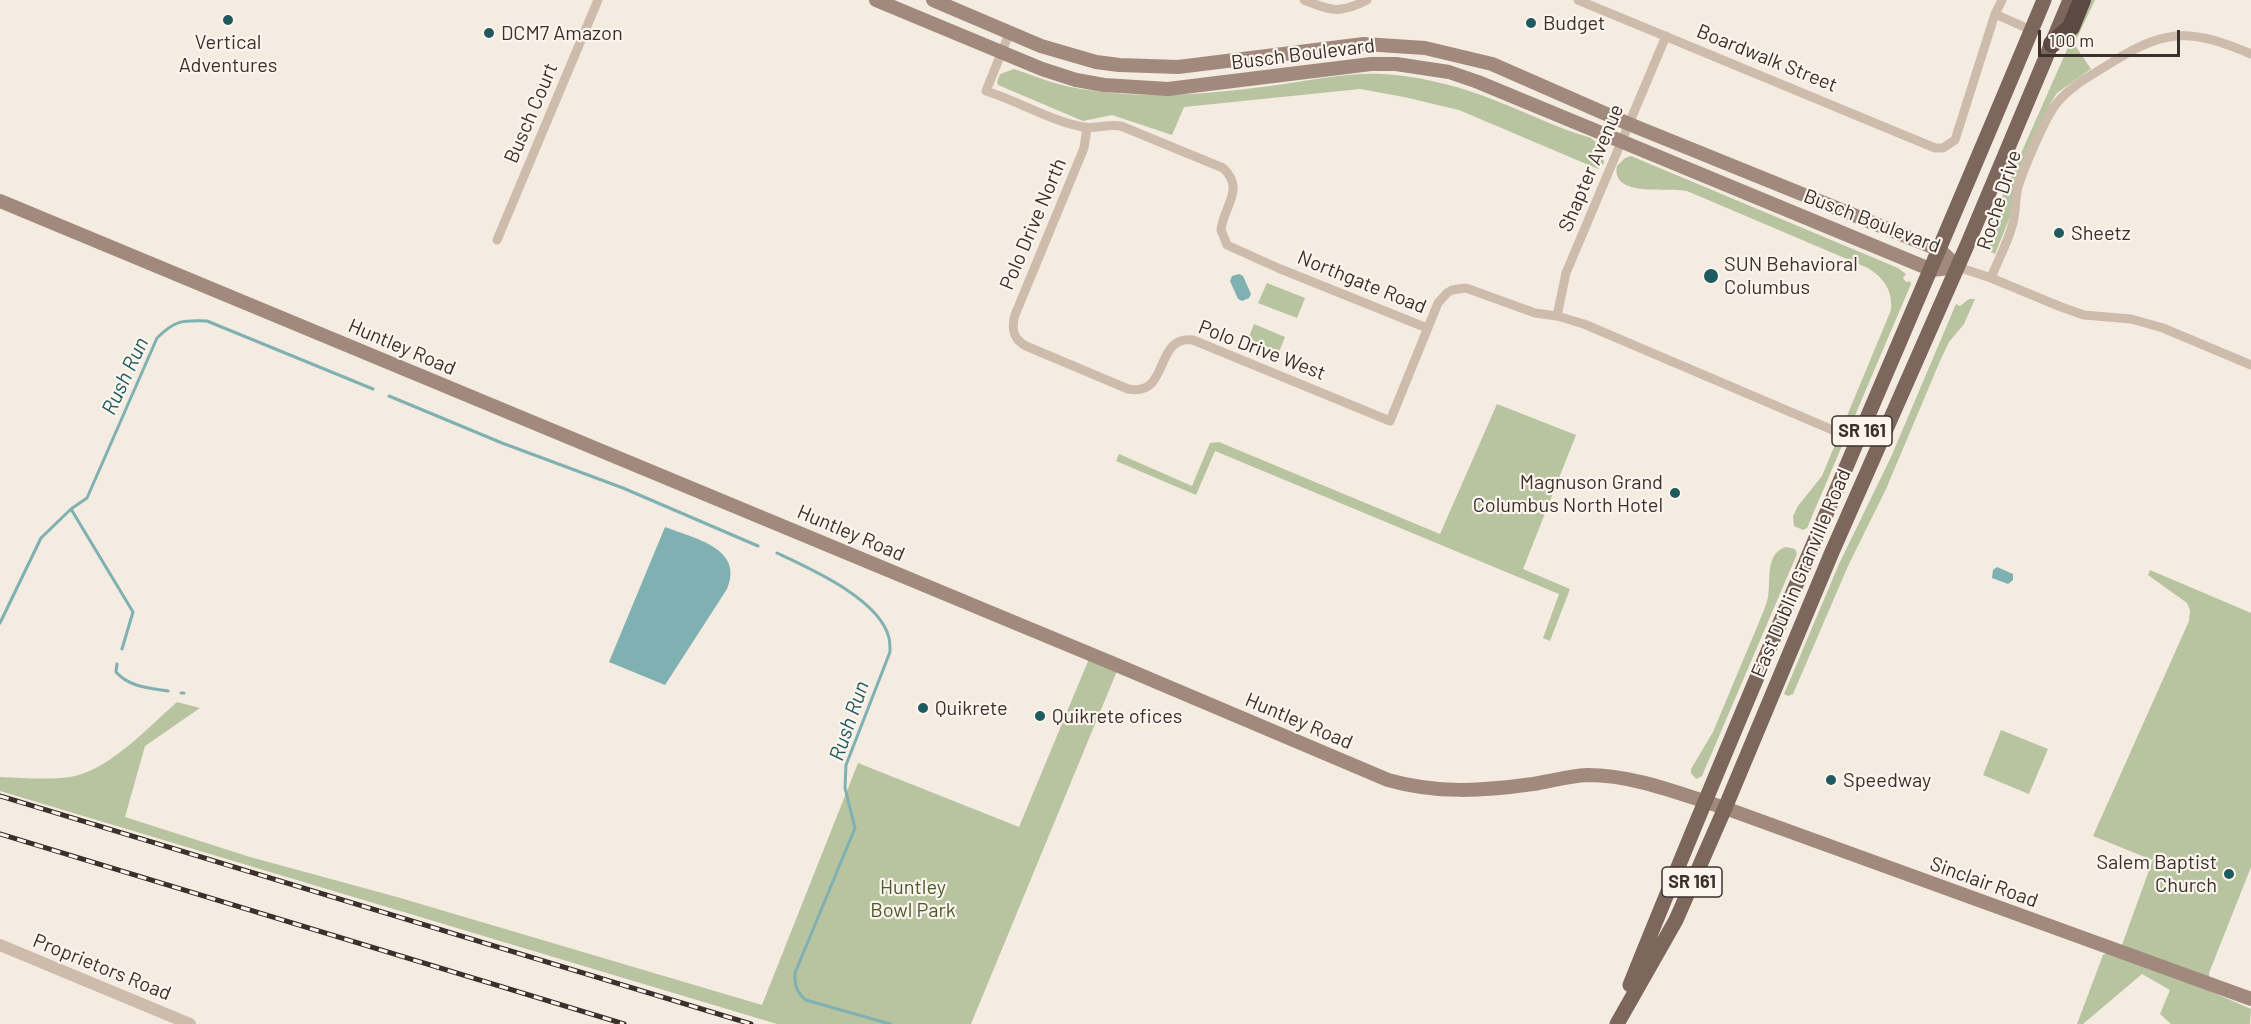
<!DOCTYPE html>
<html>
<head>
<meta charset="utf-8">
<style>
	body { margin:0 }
	#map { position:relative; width:2251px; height:1024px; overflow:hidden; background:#f4ebe1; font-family:Barlow,sans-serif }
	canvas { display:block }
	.scale { position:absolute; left:2038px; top:30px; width:142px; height:27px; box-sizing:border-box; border:3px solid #3b302b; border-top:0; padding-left:8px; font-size:18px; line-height:21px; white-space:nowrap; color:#3b302b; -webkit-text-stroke:4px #fbf5ee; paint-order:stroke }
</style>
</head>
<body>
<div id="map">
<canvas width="2251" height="1024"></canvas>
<div class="scale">100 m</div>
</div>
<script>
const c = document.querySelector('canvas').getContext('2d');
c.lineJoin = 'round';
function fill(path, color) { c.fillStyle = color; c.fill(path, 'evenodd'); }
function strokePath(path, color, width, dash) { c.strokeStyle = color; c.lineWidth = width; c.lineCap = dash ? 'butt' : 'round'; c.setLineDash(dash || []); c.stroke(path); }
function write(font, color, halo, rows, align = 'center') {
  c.font = font + ' Barlow,sans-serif'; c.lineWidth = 4.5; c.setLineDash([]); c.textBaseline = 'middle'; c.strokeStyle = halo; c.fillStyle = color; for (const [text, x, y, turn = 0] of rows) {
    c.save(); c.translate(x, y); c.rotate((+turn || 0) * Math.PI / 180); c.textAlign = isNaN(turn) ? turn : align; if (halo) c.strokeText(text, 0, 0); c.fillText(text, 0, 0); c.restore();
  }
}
const green = new Path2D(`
	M2089,0H2095L2074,44L2091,69L2057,93L2050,104L2014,187L2010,217L1995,254L1980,246Z
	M1014,69C1032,75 1051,83 1070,87C1138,100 1202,95 1270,86C1307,81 1346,72 1383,74C1416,76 1450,84 1481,95C1518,108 1553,127 1591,138L1603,148L1604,163L1598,169L1459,110L1404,97L1360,89L1184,107L1172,135L1112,115L1083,121L998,85L997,82L1000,74Z
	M1631,156L1898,268L1906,274L1903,278L1906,282L1910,281L1911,284L1807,528L1803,530L1794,526L1793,516L1798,506L1822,476L1891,310C1893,291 1884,278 1868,268L1687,191C1669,187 1610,198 1617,166L1625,158Z
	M1267,283L1305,298L1297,318L1258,303Z
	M1969,299H1975L1964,324L1949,342L1940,361L1886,489L1848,566L1793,694L1788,696L1784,694L1839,564L1891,457L1956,304L1960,306Z
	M1254,324L1285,337L1279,352L1248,339Z
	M1497,404L1576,435L1523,569L1570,589L1550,641L1543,638L1559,594L1215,451L1196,495L1116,461L1119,454L1192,486L1210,443L1219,442L1440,534Z
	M1786,547L1795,549L1797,554L1702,776L1696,779L1691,773V769L1713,732L1762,615C1764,609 1767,603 1768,597C1771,580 1765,553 1786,547Z
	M2150,570L2251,613V867L2209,973L2212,992L2251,1009L2250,1024H2171L2160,1014L2170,990L2142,974L2083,1024H2077L2103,955L2122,945L2156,851L2152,860L2093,836L2189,621L2190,610L2187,603L2148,575Z
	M1091,654L1119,666L971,1024H777L0,791V777C23,778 48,780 70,777C109,771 148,727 177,702L200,708L145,746L125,817L250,857L397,897L762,1005L858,763L1019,827Z
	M2001,730L2048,749L2029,794L1983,775Z`);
const water = new Path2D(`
	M1239,274L1243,276L1251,294L1249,298L1242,301L1238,299L1230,281L1232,276Z
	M665,527C693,538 745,548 727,589L665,685L609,662Z
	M1997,567L2013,574V580L2008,584L1992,578L1993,570Z`);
const stream = new Path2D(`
	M389,396L502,443L623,488L758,546
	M71,509L133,612L122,649
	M777,553C809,568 880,599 889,638C890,642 890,647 890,652L846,765L845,788L855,828L795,973C794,984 796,993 806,1000L890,1024
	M0,623L41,538L71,509L87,498L157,338C175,320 183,320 207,321L373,389
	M117,664L116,672C129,687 149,688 168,691
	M181,693H184`);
const minor = new Path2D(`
	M1304,0C1331,11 1340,14 1367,0
	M1578,0L1935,148H1943L1955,140L1995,14L2002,0
	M1995,14L2031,30
	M1009,34L986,91C1018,101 1051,121 1083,127C1095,129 1108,124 1121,126L1223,168C1246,189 1223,207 1221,230L1227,245L1278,268L1427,328
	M1087,128L1084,148L1015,315C1011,329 1013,339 1026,346L1128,389C1171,397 1153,335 1193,340L1390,421L1438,303L1447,293L1452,290L1466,288L1535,313L1557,316L1584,324L1835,431
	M497,240L598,0
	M1958,267L1991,278L2061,307L2084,315L2131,319L2163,328L2251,365
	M1991,278C1998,260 2008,242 2013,223C2016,211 2015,199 2018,187C2024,168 2044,120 2056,104C2071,85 2094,74 2114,61C2168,27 2194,30 2251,54
	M1557,316L1566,273L1666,36`);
const tertiary = new Path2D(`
	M0,945L190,1024`);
const secondary = new Path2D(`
	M876,0L1042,69L1076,80L1104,85L1168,89L1371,64H1396L1449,72L1478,82L1932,270L1958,267
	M933,0L1041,46L1096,62L1119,65L1178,67L1364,44L1425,48L1492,64L1629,124L1940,250L1958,267
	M0,201L1119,666L1388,780C1437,794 1483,791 1533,784C1551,781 1569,776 1587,775C1635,775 1680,794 1725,808L2251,999`);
const primary = new Path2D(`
	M1630,985C1763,655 1907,329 2044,0
	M1617,1024L1676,920L1725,808L1832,552L1968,243L2070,0`);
const motorway = new Path2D(`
	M2052,44L2071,27L2082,0`);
const rail = new Path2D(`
	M0,796L751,1024
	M0,834L624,1024`);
const markers = [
	[228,20,6,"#1f5a5e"],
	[1531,23,6,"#1f5a5e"],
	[489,33,6,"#1f5a5e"],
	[2059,233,6,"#1f5a5e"],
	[1711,276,8,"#1f5a5e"],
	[1675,493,6,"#1f5a5e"],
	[923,708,6,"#1f5a5e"],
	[1040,716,6,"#1f5a5e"],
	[1831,780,6,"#1f5a5e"],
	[2229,874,6,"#1f5a5e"]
];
const shields = [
	[1862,431,60],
	[1692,882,60]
];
const shieldNames = [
	["SR 161",1862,431],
	["SR 161",1692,882]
];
const poiNames = [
	["Budget",1543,23],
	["DCM7 Amazon",501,33],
	["Vertical",228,42,"center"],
	["Adventures",228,65,"center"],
	["Sheetz",2071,233],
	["SUN Behavioral",1724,264],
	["Columbus",1724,287],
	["Magnuson Grand",1663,482,"right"],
	["Columbus North Hotel",1663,505,"right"],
	["Quikrete",935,708],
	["Quikrete ofices",1052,716],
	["Speedway",1843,780],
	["Salem Baptist",2217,862,"right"],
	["Church",2217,885,"right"]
];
const streetNames = [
	["Busch Boulevard",1303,54,-7],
	["Boardwalk Street",1767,58,22],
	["Busch Court",531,113,-67],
	["Shapter Avenue",1591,168,-67],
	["Roche Drive",1999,200,-72],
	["Busch Boulevard",1872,221,21],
	["Polo Drive North",1033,224,-67],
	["Northgate Road",1362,282,22],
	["Huntley Road",402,347,23],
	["Polo Drive West",1262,350,21],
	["Huntley Road",851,533,23],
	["East Dublin Granville Road",1801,573,-67],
	["Huntley Road",1299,721,23],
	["Sinclair Road",1984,882,20],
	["Proprietors Road",102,967,22]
];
const parkNames = [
	["Huntley",913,887],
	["Bowl Park",913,910]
];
const waterNames = [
	["Rush Run",125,376,-65],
	["Rush Run",849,721,-71]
];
fill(green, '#b8c4a0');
fill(water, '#7fb0b2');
strokePath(stream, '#7fb0b2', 3);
strokePath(minor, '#cdbbac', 9);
strokePath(tertiary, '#cdbbac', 12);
strokePath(secondary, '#a18a7d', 14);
strokePath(primary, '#7d675c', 15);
strokePath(motorway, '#5c4a42', 18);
strokePath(rail, '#3b302b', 5);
strokePath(rail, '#fbf5ee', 3, [9]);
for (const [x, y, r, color] of markers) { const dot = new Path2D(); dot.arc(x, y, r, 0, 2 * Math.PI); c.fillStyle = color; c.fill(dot); strokePath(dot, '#fbf5ee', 2); }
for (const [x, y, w] of shields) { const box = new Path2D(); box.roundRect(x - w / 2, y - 15, w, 30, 4.5); c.fillStyle = '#fbf5ee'; c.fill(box); strokePath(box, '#3b302b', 1.5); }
write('bold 18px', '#3b302b', null, shieldNames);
write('20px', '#3b302b', '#fbf5ee', poiNames, 'left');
write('20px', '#3b302b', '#fbf5ee', streetNames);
write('20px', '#4a5a2e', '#fbf5ee', parkNames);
write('italic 21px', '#1f5a5e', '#fbf5ee', waterNames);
</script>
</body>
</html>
